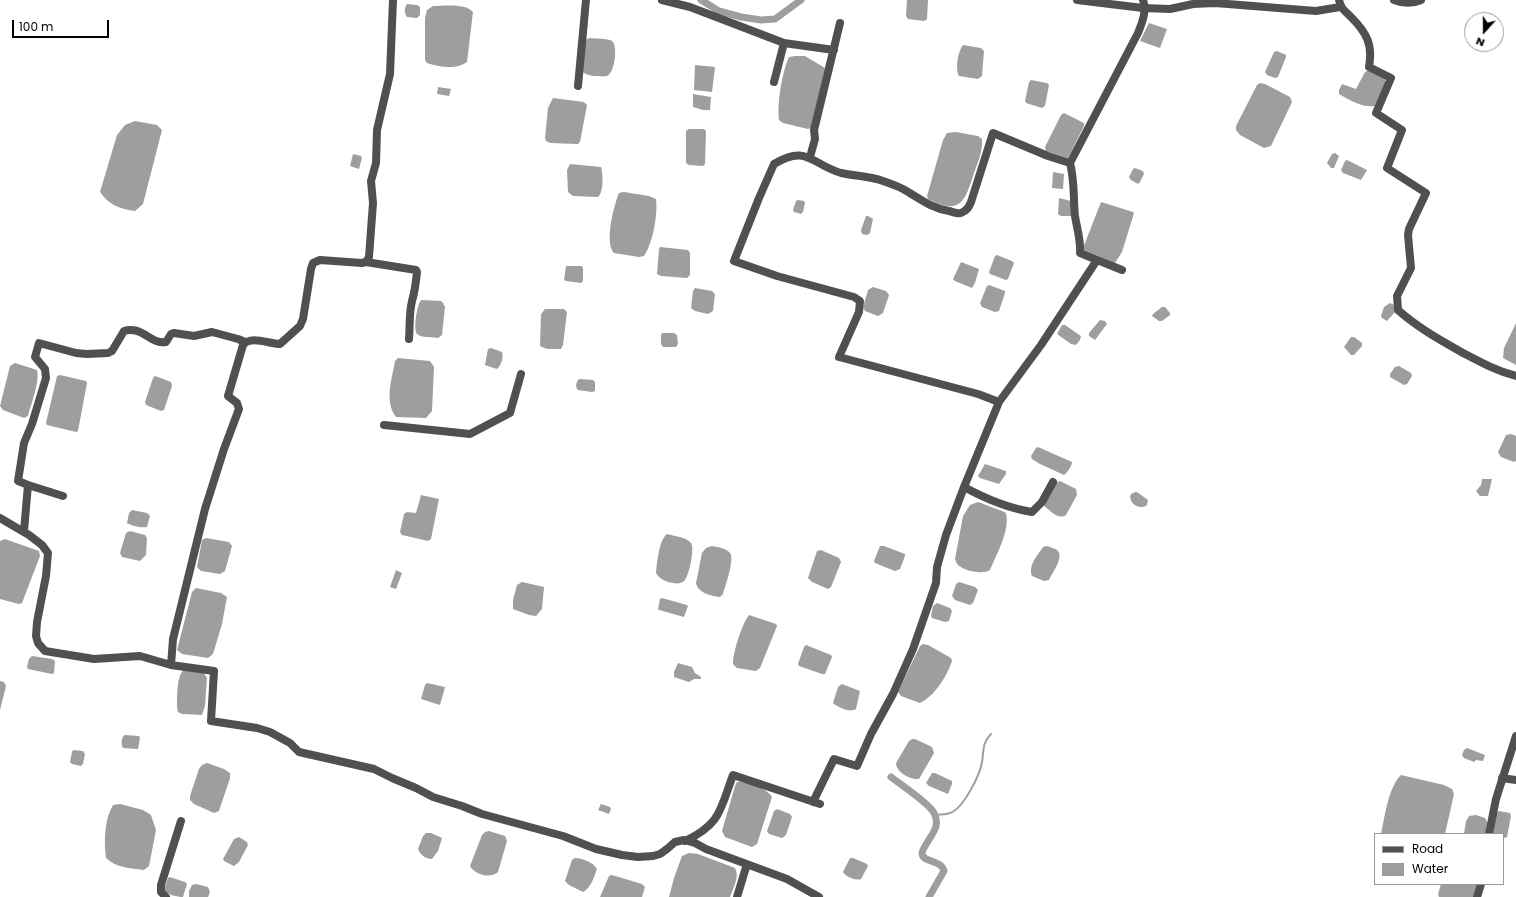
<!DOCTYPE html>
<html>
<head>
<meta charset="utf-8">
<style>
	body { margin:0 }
	#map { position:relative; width:1516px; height:897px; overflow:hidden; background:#fff; font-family:Poppins,sans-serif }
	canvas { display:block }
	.legend { position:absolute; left:1374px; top:833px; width:130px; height:52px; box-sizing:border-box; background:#fff; border:1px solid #999; margin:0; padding:5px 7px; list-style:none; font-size:12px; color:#000 }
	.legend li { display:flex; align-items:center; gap:8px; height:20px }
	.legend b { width:20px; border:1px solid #999 }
	.north { position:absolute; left:1464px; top:12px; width:40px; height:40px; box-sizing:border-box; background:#fff; border:1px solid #999; border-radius:50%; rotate:201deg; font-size:11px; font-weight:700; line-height:16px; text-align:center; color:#000 }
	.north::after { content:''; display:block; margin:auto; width:14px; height:18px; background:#000; clip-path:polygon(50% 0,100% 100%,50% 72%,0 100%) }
	.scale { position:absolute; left:12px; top:20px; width:97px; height:18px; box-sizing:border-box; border:2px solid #000; border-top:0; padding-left:5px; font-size:12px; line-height:14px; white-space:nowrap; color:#000; -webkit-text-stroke:3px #fff; paint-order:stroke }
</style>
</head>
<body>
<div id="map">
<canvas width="1516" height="897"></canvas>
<ul class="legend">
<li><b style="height:5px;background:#505050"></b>Road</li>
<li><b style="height:11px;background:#9e9e9e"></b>Water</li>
</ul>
<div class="north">N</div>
<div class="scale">100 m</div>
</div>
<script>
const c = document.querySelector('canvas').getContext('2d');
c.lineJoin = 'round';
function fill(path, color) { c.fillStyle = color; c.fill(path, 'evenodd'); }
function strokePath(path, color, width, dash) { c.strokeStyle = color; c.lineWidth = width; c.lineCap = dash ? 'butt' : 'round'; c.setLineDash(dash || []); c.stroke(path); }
const water = new Path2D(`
	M907,0H928L927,19L924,21L908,19L906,16Z
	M407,4L417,5L420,7V15L417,18L407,17C404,13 404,8 407,4Z
	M433,6C443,6 466,3 473,12L467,62C456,70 438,67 427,63L425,60V18L427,10Z
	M1149,23L1167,29L1160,48L1140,41Z
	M590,38C596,39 607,38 612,41C618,45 615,73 607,76C603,77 599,76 594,76C590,75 586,75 583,72L584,44L587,39Z
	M963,45L981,48L984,51L982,76L978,79L959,76C955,69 958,51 963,45Z
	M1277,51L1286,55V57L1278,77L1275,78L1267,75L1265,72L1274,52Z
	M795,56H805L825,68L811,128L808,129L783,123L779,120C777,104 782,72 789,57Z
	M695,65L715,67L712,92L694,90Z
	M1369,70L1385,78V83L1375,106C1363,108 1349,100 1339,94V90L1342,84L1356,89L1365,72Z
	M1031,80L1047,83L1049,85L1045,106L1042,108L1026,103L1025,101L1029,82Z
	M1260,83L1265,84L1290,97L1292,102L1271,146L1264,148L1240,135L1236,130V126L1257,85Z
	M438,87L451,89L449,96L437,94Z
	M693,94L711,97L710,110H703L693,107Z
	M553,98L584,102L587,105L580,142L578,144L550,143L546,141L545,138L548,108Z
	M1064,113L1084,123V126L1068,158L1046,151L1045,147L1061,115Z
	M135,121L157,125L162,130L143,204L135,211C120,209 109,205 100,192L117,135L125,125Z
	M689,129H704L706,131L705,164L703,166L689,165L686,163V131Z
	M956,132L978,136L982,139C983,150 978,163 974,173C965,201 961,216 928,199L927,196L943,140L947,133Z
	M1335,153L1339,156L1334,168H1331L1327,163L1332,154Z
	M353,154L361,156L362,158L359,169L350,166Z
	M1347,160L1367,170L1361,180L1343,173L1341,170L1345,161Z
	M570,164L601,167C603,174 604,192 598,197L573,196L568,192L567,170Z
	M1135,168L1143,171L1144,174L1140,182L1138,184L1131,180L1129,177L1133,169Z
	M1053,172L1064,174L1063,189L1052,188Z
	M624,192L649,196L656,199C658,214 653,243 644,256L639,257L614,253C604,243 614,205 619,193Z
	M1059,198L1071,201V216H1061L1058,214Z
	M798,200L804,201L805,203L803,212L801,214L794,212L793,210L796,201Z
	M1101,202L1133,212L1134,213L1122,252L1115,263L1084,250L1083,248Z
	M866,216H868L873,219L870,233L867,235L862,234L861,230Z
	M660,247L688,250L690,253V275L687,278L661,276L657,274L659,249Z
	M997,255L1012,261L1014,263L1008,279L1006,280L990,274L989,272L995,256Z
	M961,262L979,269L975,283L972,288L955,281L953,279Z
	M566,266H582L583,268V281L581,283L566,281L564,280Z
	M989,285L1005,291V293L999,311L995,312L982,307L980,303L987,286Z
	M873,287L886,291L889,295L883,313L878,316L865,311L863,307L868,290Z
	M695,288L712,291L715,294L713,311L708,314L695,311L691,308L693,291Z
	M421,300L441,301L443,303L445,307L442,335L438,338C433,337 421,338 417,334C413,329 417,305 421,300Z
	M1390,303L1394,305L1395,312L1387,321L1382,318L1381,316L1384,307Z
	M1162,307H1165L1170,313V315L1162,321H1159L1152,316L1153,314Z
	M545,309H564L567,312L563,345L561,349H547L540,346L541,314Z
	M1100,320L1105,321L1107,324L1095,340L1089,336V333Z
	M1516,323V365L1503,358L1504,348Z
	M1062,325H1065L1081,336L1080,340L1076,345L1071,344L1057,334Z
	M662,333H674L677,335L678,344L676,347H663L661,344V336Z
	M1351,337H1354L1362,343V346L1354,355H1351L1344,347Z
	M491,348L502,352C504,357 501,366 497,369L485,365L488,349Z
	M398,358L430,361L434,367L432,411L426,418L396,417C384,401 392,379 395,361Z
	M15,363L37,370C40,382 31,404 28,416L24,418L3,410L0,406L10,366Z
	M1399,366L1411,373L1412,376L1407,384L1404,385L1390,377V374L1395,367Z
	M60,375L86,381L87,383L78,431L76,432L47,425L46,423L57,376Z
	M155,376L171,382L172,386L164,410L161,411L146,405L145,402L153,378Z
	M579,379L593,380L595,382V391L592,392L578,390C575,387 576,382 579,379Z
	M1511,434L1516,436V461L1514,462L1501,457L1498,452L1506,435Z
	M1038,447L1072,462C1072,466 1067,473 1064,475L1040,464L1032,459L1031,456L1036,448Z
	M985,464L1006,471V474L999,484L980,478L978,476Z
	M1482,479H1492L1488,496H1480L1476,491L1481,485Z
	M1060,481L1076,489L1077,495L1066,515C1058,520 1051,511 1045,507L1044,505L1056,483Z
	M1135,492H1137L1148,500L1147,505C1140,510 1131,505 1130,497L1131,494Z
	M421,495L439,499L431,539L428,541L402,535L400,532L404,514L407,512L416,513Z
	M978,502L1002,511L1006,513C1010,531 997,553 990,570C983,575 963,571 957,564C957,564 955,559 955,559L963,516L970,505Z
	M132,510L147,513L150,516L147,527C141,528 132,526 127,523L129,513Z
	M130,531L145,535L147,538L146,555L140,561L122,557L120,553L126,533Z
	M667,534C674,536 686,537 691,543C695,548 689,577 684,581C680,585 673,583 668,582C663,580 659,578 656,573C657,563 659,540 667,534Z
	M206,538L229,542L232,546L225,571L220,574L201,571L197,567L202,540Z
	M5,539L39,551L40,556L22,603L19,604L0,599V541Z
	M712,546C717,547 726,548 730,553C735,559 725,587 723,594L720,597C711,596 698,593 696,583L702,553L706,548Z
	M880,546H884L905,554V556L900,569L895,571L875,563L874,561Z
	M1047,546C1050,547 1054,548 1057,550C1065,557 1052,573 1049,580L1044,581L1032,576C1028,565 1038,555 1043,547Z
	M821,550L839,558L841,562L831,587L828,589L812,582L808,578L817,551Z
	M396,570L402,573L396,589L390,587Z
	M522,582L544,587L542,609L536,616L529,615L513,609V600L517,585Z
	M959,582L975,587L978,590L973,603L970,605L955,600L952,596L956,584Z
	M196,588L221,593L227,597L222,624L213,654L208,658L182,654L177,650L192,592Z
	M662,598L687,605L688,606L684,617L659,610L658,609L660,599Z
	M937,603L950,608L952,611L949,621L945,622L932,618L931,616L933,606Z
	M749,615L776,624L777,626L760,668L756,671L737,668L733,664C733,652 742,624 749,615Z
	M923,644L928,645L951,658L952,661C947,676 935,696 920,703L901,696L898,692L920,646Z
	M806,645L831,655L832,657L825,674H822L799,666L798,664L804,647Z
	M32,656L52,659L55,661L54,673L52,674L28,669L27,667L29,659Z
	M678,663L692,667L695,673L701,677V679H694L689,682L674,677V672Z
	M188,670L203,672L207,678L205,706L202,715L182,714L178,712C176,705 177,677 182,672C183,670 185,670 188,670Z
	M0,681L4,682L6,686L0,710Z
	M427,683L445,687L440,705L421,699L425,685Z
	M842,684L860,691L856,709C850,713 839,708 833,703L838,687Z
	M125,735L139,736L140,738L138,749L123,748C121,744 121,737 125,735Z
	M912,739H915L932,747L934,753L919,779C910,780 896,772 896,763L909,741Z
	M1467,748L1485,755L1483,761L1476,760L1474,762L1464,758L1462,755L1464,750Z
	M73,750L83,751L85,754L83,764L81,766L72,764L70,762L72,752Z
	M207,763L224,769L230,773V778L219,811L214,813L194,804L190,800V796L199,769L202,765Z
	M932,773H935L952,781V784L948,794L929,786L926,783Z
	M1401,775L1444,785L1452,789L1454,794L1445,834H1381C1385,816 1388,788 1401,775Z
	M737,782C745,781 769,789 772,797L757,844L752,847L725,837L722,831L735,786Z
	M120,804L143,810L151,815L156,830L149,866L144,870C130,868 116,868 106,858C104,842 104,820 113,805Z
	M601,804L610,807L611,809L609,814L598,810Z
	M777,809L790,814L792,817L786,835L782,838L769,834L767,831L774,811Z
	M1499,811L1510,813L1511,816L1507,837L1504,838L1503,834L1493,833L1496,813Z
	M1476,815L1485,818L1487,822L1486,834H1464L1466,821L1469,816Z
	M489,831L505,836L507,841L498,872C491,879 475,875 470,866L482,835L485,832Z
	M426,833H431L442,838L438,851L432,859C426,859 420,855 418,849L423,836Z
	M239,837L247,842L248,845L239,862L234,866L224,861L223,859L234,839Z
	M689,853L698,854L735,868C740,877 733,888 730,897H669L674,878L682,856Z
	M575,858C582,858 593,862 597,869C594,877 591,888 583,892L569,885L565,881L572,860Z
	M850,858H853L867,864L868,866L861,879C856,881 846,877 843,872Z
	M612,875L642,884L645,887L642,897H600L609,876Z
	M170,877L185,882L187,884L183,897C177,897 168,895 164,890L168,878Z
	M196,884L208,887L210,892L208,897H189V891L192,885Z
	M1441,884H1477L1473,897H1439L1438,894Z`);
const stream = new Path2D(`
	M935,815C940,814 946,815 950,813C963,809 980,775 982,762C984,750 982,743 991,734`);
const canal = new Path2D(`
	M701,0L719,11L741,17L761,20L775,19L801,0
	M891,777C901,785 929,803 934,813C937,819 937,826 934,831C932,836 922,849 922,853C922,863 941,859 944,871L929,897`);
const minor = new Path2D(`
	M393,0L390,74L377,130L376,163L371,181L373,203L369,257L366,262L362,263L320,260L313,263L311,269L303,319L300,326L280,344C269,344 251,335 243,345L228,396L237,403L239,409L224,449L205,509L173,639L171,665L214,671L211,721L257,728L270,732L290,743L299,752L374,769L392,778L416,788L433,797L462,806L482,814L563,836L596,849L622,855L638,857L653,856L660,854L667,849L675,842L684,840L695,843L706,849L787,879L819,897
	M662,0L690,7L784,43L774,82
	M1077,0L1143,8L1170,9L1193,4L1215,3L1316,11L1340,7
	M1339,0C1341,9 1345,11 1351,17C1367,33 1373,45 1369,67L1391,78L1376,113L1402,130L1387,168L1426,193L1409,229L1408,235L1411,268L1397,296L1398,310C1418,328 1442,341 1465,354C1482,363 1497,371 1516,376
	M1394,0C1404,4 1412,4 1421,0
	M784,43L834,50
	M578,86L586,0
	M810,157L815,139L814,130L840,23
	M1070,163C1075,182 1073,197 1075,216C1077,229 1081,240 1080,253L1122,270
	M366,262L416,270L417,272C416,282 415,291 412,301C409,313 410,326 409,339
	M999,402L978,394L839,357L859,312L860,301L854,297L777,276L734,261L759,198L774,164C807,144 811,164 841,173C855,176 869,176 883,181C889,183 897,186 903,189C919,198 930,208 949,211C953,212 958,214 961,213C967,211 969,207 971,202L993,133L1048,156L1070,163L1138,33C1142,23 1147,11 1143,0
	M384,425L470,434L510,413L521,374
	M28,485L63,496
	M964,487C986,499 1007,508 1032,512L1042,502L1053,482
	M0,518L29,535L42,545L48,553L46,576L37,622L36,636L38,643L45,651L94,659L140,656L171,665
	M24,531L28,485L18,481L24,443L32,424L46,378L45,369L35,357L39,343L76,353L87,354L108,353L112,351L124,331C142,325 151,345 166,342L171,334L174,333L194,336L212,332L238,339L245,342
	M1502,778L1516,780
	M813,802L834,759L857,766L871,734L893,694L913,649L936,583L937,567L946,535L964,487L999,402L1041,345L1097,260
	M1489,834L1496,799L1516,736
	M685,841C721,824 720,810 733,775L820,804
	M166,897L161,892V885L181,821
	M737,897L747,864
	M1477,897L1481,884`);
fill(water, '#9e9e9e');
strokePath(stream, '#9e9e9e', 2);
strokePath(canal, '#9e9e9e', 7);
strokePath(minor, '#505050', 8);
</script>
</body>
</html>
